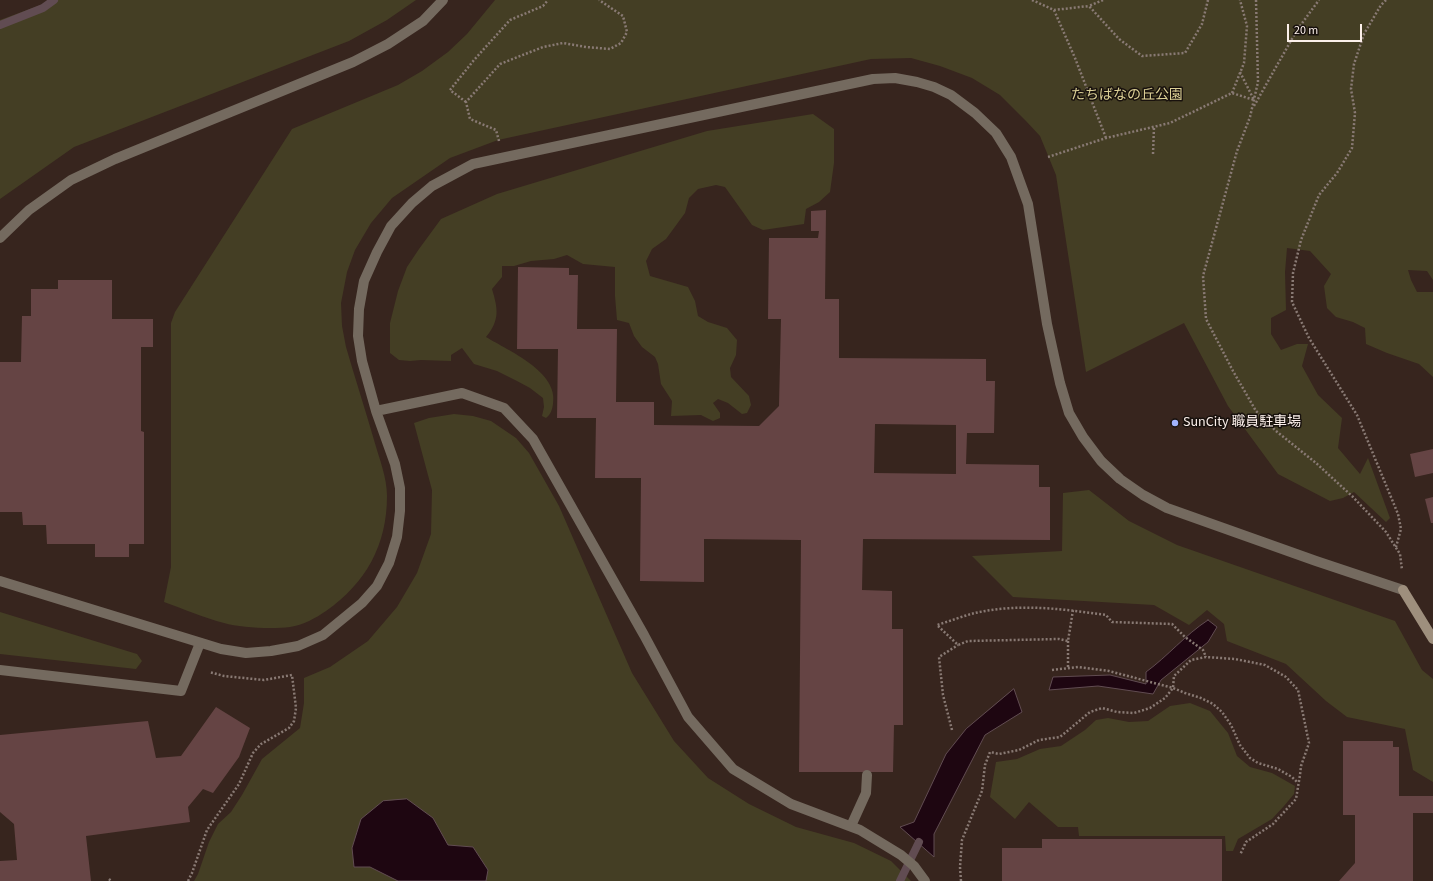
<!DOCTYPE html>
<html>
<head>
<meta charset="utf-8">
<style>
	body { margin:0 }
	#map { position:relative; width:1433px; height:881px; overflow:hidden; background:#37251e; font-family:"Source Sans 3",sans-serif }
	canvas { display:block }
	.scale { position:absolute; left:1287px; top:24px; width:75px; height:18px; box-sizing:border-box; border:2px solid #fcf0eb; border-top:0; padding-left:5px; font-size:12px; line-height:14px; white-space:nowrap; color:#fcf0eb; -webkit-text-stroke:3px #18110d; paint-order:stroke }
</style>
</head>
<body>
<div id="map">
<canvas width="1433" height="881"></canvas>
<div class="scale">20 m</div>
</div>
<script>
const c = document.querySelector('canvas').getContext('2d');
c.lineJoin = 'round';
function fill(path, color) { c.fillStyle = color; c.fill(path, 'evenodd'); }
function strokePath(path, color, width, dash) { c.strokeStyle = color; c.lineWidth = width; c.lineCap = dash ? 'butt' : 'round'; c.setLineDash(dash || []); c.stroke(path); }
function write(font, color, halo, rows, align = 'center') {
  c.font = font + ' "Source Sans 3","Noto Sans JP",sans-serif'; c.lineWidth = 3; c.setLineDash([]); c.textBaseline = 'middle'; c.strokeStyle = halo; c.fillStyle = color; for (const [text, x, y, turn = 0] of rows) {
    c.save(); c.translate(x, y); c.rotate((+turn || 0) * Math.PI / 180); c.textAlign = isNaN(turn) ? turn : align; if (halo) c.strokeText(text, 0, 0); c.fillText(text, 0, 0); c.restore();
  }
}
const green = new Path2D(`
	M54,0H416L387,20L349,41L74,147L0,199V20Z
	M495,0H1433V280L1427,271L1408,270L1411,280L1417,292H1433V377L1419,364L1387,353L1366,344L1365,328L1353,322L1336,317L1327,308L1324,286L1331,274L1310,251L1287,248L1285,272L1286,310L1271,318V334L1281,350L1297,344H1308L1302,366L1318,395L1342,418L1338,448L1360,474L1368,458L1390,518L1386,522L1354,492L1343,498L1330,501L1278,474L1228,406L1184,323L1086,372L1056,175L1040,136L1026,121L1000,95L972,78L940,66L911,58L871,59L498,140L450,158L392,198L371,223L355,250L347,272L341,303L342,326L346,347C355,378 365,409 374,440C379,458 387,477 387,496C387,545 366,583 326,611C316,618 303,625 290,627C273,629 241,628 224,623C204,618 184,609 164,602L171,567V323L175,312L292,129L398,85L422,71L448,52L467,34Z
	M813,114L834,129V163L830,192L819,202L806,209L804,224L763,230L752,225L725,187L716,185L698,189L689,198L685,213L666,239L652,249L646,261L650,276L688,287L695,301L698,316L708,322L727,328L737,340L736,355L730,368L731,377L749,396L751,405L747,413L742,414L728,403L718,399L713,403L720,413V418L713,421L701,415L671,416L672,401L661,384L658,364L655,357L642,347L634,336L629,323L617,320L615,296V267L583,264L567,255L554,259L531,261L514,266H502V277L492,289C498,309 500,320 486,337C509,351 559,372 553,404C552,410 551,414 546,418L542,416L544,407L543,398L530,388L517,381L497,371L474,364L462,348L451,355V361L421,360L410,361L399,360L390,353V323L398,291L407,267L419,249L441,219L497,194L707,131Z
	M454,414L473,416L491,421L516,438L529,453L559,506L632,673L674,741L708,778L749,804L796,827L854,843L891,861L911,881H194L198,874L209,842L218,824L231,812L242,795L262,759L300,728L304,703V678L330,667L368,641L397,607L417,573L431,534L432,490L414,423L429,418Z
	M1089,490L1129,521L1177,545L1395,621L1422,670L1433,679V782L1413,770L1405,729L1347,717L1326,701L1286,664L1227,641L1224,624L1207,610L1189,625L1154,605L1013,597L972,556L1062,551L1063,493Z
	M0,612L137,654L142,661L136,669L0,654Z
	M1190,703L1210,711L1228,733L1237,756L1250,767L1272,773L1295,786L1294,794L1284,806L1272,819L1238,839L1233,851H1226L1225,836H1079L1078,827H1058L1029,802L1015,819L990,797L996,762L1017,759L1040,749L1061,746L1085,730L1096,720L1108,718L1129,722L1148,721L1170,706Z`);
const water = new Path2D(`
	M1208,620L1217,627L1208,642L1161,680L1153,694L1098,686L1049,690L1053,677L1110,675L1146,684V672C1168,656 1185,635 1208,620Z
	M1014,689L1022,712L985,735L934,834V857L900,827L914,822L946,754L966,729Z
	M407,799L433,818L448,845L473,847L488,870L486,881H398L370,867H354L352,848L361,819L383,801Z`);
const stream = new Path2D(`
	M0,25L43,8L54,0
	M900,881L919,842`);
const building = new Path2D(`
	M826,210L825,299H839V358L986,359V381H995L994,433H967L966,464L1039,465V487H1050V540L863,539L862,590L892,591V629H903V725H894L893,772H799L801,540L704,539V582L640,581L641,478H595L596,418H557L558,349H517L518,267L569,268V275H578L577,329H617L616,402H654V425L759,426L779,406L781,319H768L769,238H818L819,231H811V211ZM875,424L956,425V474L874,473Z
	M58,280H112V319H153V347H141V431L144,432V544H129V557H95V544H47L46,525H23L22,512H0V362H21L22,316H31V289H58Z
	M1433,449V473L1415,477L1410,454Z
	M1433,497V523H1431L1425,499Z
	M216,707L250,728L239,757L213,793L203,789L188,807L190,822L86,836L91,881H0V861L17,860L14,824L0,812V735L148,721L156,758L181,756Z
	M1343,741H1393V747H1399V796H1433V813H1413V881H1339L1355,863V815H1343Z
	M1042,839H1222V881H1002V848H1042Z`);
const path = new Path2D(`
	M1032,0L1054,10L1089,6
	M1103,0L1089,6L1119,39L1142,56L1185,53L1202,24L1208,0
	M1256,0L1258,82L1250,117L1237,151L1203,276L1206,319L1233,371L1256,411L1276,431L1316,463L1353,497L1386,532L1400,554L1402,570
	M1386,0L1381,5L1364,34L1354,64L1351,89L1355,113L1352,148L1337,173L1319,195L1301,240L1293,273L1292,302L1309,338L1357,415L1398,514L1401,529L1396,547
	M1054,10L1075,58L1106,138
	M1240,72L1254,100
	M1232,93L1244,63L1247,26L1240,0
	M466,102L450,90L474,60L510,20L543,6L548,0
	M1254,106L1297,30L1319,0
	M499,141L496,130L470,119L466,102L500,64L543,47L563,43L586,47L610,49L621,43L627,32L623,16L599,0
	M1153,154L1154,127
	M1048,157L1106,138L1170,123L1232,93L1254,100
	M1073,610L1068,641L1059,639L968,641L958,645L937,625C950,621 963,616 975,613C1019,603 1063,609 1106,615L1112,622L1172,624L1185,637L1203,650L1206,657
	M1068,641V668
	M1052,670L1078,667L1109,671L1173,688L1185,693L1201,698L1213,704L1222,712L1231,725L1240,745L1250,758L1258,763L1278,769L1292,777L1298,783
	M952,730L943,695L939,657L958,645
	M109,879L111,881
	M188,881L192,873L207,830L239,784L253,753L261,744L289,728L294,721L296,708L292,675L264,680L224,676L209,672
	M961,881L960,867L962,840L982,791L985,765L990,752L999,754L1019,750L1039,740L1060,737L1090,712L1102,708L1117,712L1134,713L1150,708L1165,698L1173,688L1174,676L1191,660L1206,657L1235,659L1265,665L1286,677L1298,690L1309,743L1301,766L1300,775L1296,799L1273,824L1246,842L1240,855`);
const lane = new Path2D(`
	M0,670L181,691L200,643
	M851,826L866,793L867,775`);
const street = new Path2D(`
	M0,238L29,210L71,180L115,159L353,62L388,44L423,21L443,0
	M376,411L462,393L504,408L533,439L644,635L688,717L733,769L791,804L860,830L901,855L914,866L925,881
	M0,581L221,649L246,653L271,651L298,646L323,635L362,603L377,586L389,563L397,537L400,511V488L395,464L376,411L362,361L358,336L359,309L364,281L377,252L391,226L412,203L432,186L473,164L873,79L895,78L917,82L934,87L951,95L975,113L996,133L1011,157L1028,204L1047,324L1060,383L1069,413L1083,437L1101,461L1120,479L1143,495L1167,508L1316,561L1403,590`);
const secondary = new Path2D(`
	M1403,590L1433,639`);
const markers = [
	[1175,423,4,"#a1b3fd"]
];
const parkNames = [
	["たちばなの丘公園",1127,96]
];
const poiNames = [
	["SunCity 職員駐車場",1183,423]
];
fill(green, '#443e24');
fill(water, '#1e0611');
strokePath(water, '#614c52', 1);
strokePath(stream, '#614c52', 8);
fill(building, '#654444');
strokePath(path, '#897a74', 2.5, [2, 2]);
strokePath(lane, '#746a5f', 10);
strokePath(street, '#746a5f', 10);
strokePath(secondary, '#9e8f7d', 10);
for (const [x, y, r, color] of markers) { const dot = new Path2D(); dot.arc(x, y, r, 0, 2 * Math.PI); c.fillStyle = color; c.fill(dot); strokePath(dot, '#18110d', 1.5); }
write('14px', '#dcd096', '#18110d', parkNames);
write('14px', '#fcf0eb', '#18110d', poiNames, 'left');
</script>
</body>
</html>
